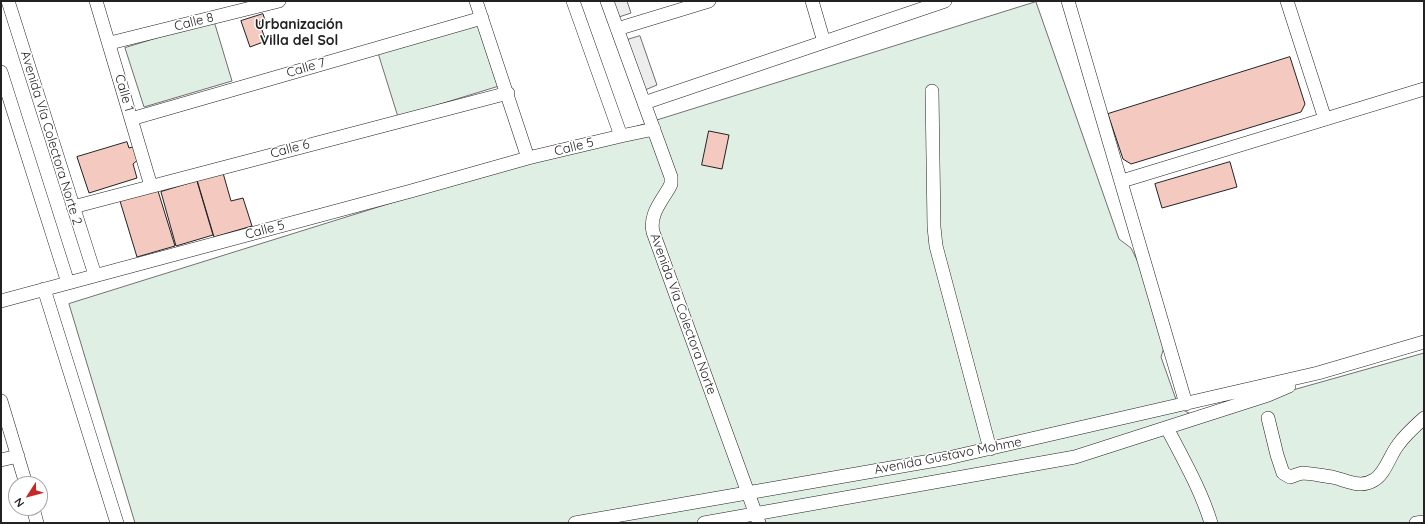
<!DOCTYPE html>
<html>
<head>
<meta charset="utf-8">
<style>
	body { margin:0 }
	#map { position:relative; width:1425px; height:524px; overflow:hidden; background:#fff; font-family:Quicksand,sans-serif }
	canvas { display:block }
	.frame { position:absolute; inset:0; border:2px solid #222; pointer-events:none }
	.north { position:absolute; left:8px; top:476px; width:40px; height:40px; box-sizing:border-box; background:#fff; border:1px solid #a7a7a7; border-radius:50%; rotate:234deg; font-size:11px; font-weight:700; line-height:16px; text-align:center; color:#222 }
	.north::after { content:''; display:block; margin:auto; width:14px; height:18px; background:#c62828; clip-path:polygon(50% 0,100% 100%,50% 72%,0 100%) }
</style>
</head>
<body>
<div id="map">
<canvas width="1425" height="524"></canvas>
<div class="frame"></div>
<div class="north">N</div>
</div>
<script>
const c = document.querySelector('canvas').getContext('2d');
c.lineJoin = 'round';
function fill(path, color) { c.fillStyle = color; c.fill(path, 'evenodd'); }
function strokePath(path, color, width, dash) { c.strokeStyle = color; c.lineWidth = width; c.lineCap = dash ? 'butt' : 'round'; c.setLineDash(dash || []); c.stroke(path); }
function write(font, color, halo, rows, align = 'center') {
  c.font = font + ' Quicksand,sans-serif'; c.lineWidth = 3; c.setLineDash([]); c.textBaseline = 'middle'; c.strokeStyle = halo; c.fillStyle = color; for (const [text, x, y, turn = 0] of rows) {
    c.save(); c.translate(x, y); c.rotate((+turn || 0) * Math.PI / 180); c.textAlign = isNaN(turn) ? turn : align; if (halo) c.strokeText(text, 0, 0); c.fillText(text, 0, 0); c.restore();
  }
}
const green = new Path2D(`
	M1036,2L1119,239L1131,248L1147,280L1165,344L1161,357L1179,408L1197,417L1424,353V523H135L69,304Z
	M214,21L232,81L144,107L125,48Z
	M478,22L499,86L398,117L378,53Z`);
const parking = new Path2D(`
	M613,1H627L631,13L619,17Z
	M640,36L657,85L645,90L627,40Z`);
const building = new Path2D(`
	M263,14L265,20L259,22L266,41L250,47L241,21Z
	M1290,57L1305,104L1301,112L1131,164L1123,159L1108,114Z
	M709,131L729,135L722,169L702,165Z
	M127,142L129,148L136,146L140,158L133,164L137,178L89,193L77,157Z
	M1230,162L1237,187L1162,208L1155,184Z
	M223,173L231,201L243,198L252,226L214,237L197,180Z
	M197,181L213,235L176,246L161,192Z
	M158,191L175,246L137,257L120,201Z`);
const minor = new Path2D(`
	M8,1L95,275
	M96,1L151,186
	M476,1L528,158
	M573,1L621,136
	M607,1L671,177V184L669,188C661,202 649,215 653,232L759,523
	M812,1L824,42
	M1068,1L1186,404
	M1287,1L1325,119
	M617,29L709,1
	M110,43L279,1
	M1,72L68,283
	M932,91L934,227L936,246L990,449
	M644,103L945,1
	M131,119L482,18
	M1122,181L1424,89
	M73,207L508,93
	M44,289L117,523
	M1,301L411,191L528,158L621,136L654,129
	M1,401L26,484
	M1268,418L1277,455L1283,473L1290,477C1293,476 1298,474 1302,473C1309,473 1324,476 1332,477C1346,480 1360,489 1374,480C1385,474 1390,455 1398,445C1405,435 1415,426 1424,418
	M1167,428C1183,459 1201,490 1211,523
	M1,460L18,456
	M33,508L37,523
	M575,523L948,458L1318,373L1424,342
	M704,523L1075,457L1268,395L1289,386
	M1416,523L1424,522`);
const streetNames = [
	["Calle 8",194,22,-14],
	["Calle 7",306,68,-16],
	["Calle 1",124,93,74],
	["Avenida Vía Colectora Norte 2",51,138,73],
	["Calle 5",574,147,-14],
	["Calle 6",290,149,-15],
	["Calle 5",265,230,-15],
	["Avenida Vía Colectora Norte",683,314,70],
	["Avenida Gustavo Mohme",948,456,-11]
];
const neighbourhoodNames = [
	["Urbanización",299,25],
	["Villa del Sol",299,41]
];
fill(green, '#e0efe3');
strokePath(green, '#6f6f6f', 1);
fill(parking, '#ededed');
strokePath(parking, '#6f6f6f', 1);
fill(building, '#f3c9c0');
strokePath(building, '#222', 1);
strokePath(minor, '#222', 14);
strokePath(minor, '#fff', 13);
write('13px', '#222', '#fff', streetNames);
write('bold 14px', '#222', '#fff', neighbourhoodNames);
</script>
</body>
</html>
